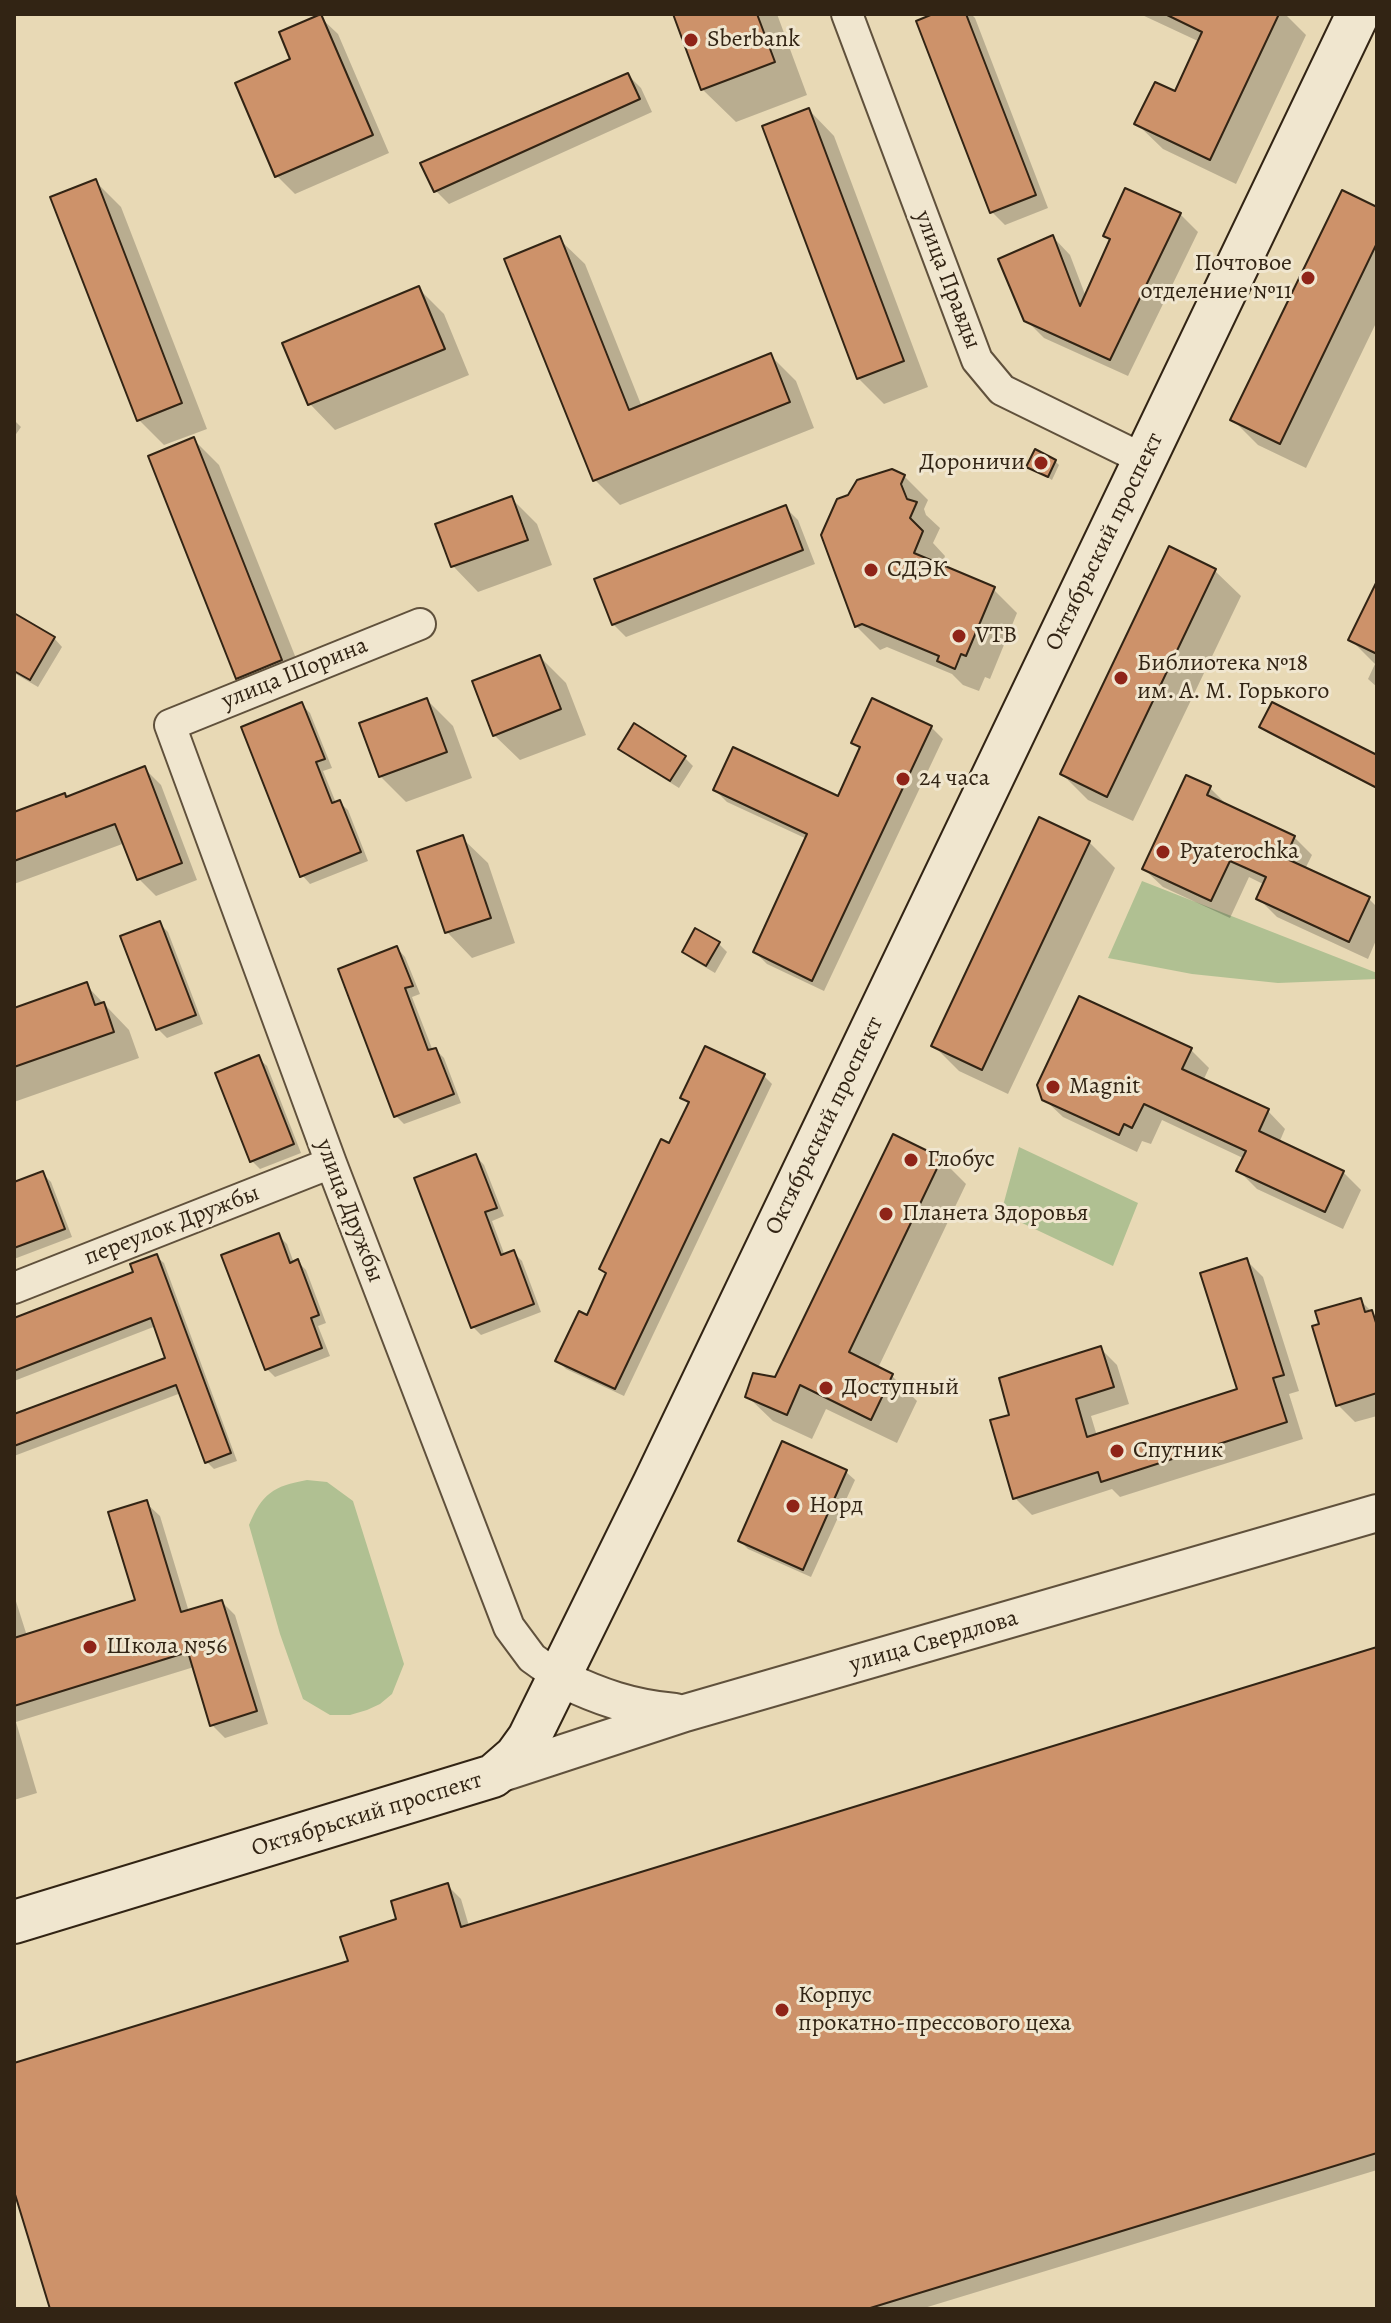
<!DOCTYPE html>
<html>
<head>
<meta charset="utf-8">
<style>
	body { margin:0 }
	#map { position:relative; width:1391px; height:2323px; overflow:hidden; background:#e8d9b5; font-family:Alegreya,serif }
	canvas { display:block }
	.frame { position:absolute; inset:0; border:16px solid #322414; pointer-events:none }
</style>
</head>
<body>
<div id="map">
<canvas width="1391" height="2323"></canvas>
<div class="frame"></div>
</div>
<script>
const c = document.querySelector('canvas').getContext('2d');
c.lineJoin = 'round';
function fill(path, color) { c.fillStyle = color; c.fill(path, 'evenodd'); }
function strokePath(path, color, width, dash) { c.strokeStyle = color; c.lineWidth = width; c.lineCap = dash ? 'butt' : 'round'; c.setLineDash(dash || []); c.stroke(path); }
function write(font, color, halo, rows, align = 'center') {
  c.font = font + ' Alegreya,serif'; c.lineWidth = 6; c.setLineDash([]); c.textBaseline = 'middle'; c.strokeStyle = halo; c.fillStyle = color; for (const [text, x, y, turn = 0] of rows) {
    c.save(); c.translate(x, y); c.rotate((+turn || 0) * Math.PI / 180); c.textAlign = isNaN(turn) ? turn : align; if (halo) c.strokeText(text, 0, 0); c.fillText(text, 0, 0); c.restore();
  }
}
const green = new Path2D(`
	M1142,881L1377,973V979L1278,983L1192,974L1108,958Z
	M1019,1147L1138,1203L1113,1266L1001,1213Z
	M307,1480L327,1482L353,1501L404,1664L392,1694L380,1704L367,1710L350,1715H330L303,1699L280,1634L249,1525C262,1494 273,1486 307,1480Z`);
const shadow = new Path2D(`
	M675,14H777L807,95L736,122L702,89Z
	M938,14H971L975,18L1048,208L1005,225L992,212Z
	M1140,14H1285L1306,35L1236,184L1163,149L1137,124L1176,94L1200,42Z
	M320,17L338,34L389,153L295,194L277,176L238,84L293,60Z
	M628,75L641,88L652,112L449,204L436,191Z
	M809,110L834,136L928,387L884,404L858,378Z
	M95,181L121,207L207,429L164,445L139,420Z
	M1377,209V321L1306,468L1258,445L1233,420Z
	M1180,214L1198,232L1128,376L1044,338L1026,320L1053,237L1070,255L1086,297L1111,241L1106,236Z
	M559,239L585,264L642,407L770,355L796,381L814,428L620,505L595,480Z
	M418,288L444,314L469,375L335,430L310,404Z
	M14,420L21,427L14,437Z
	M193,439L219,465L307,686L264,703L238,677Z
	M1055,461L1059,465L1052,480L1028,466Z
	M904,476L928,500L924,509L926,515L940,528L933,543L945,556L941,567L993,589L1017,613L990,679L985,677L979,691L963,685L952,674L887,647L880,650L856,626L823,535Z
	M511,498L537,524L552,565L478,592L453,566Z
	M785,507L798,520L815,564L626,637L613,624Z
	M1215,571L1241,596L1133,821L1088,800L1062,774Z
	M1377,585V687L1368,679L1375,664L1351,640Z
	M14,615L54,638L62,647L38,687L14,673Z
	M540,657L566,683L586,735L520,760L494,735Z
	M427,700L453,726L472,778L406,802L380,776Z
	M302,705L310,713L332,768L323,771L336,803L339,802L348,810L368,861L310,884L302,875Z
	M931,727L943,739L824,991L767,964L755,952L807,839L727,802L715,790L839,798L861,750L854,743Z
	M1261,727L1377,758V789L1268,733Z
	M620,748L684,757L693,766L679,788L629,757Z
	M144,768L161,785L197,880L156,896L139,879L125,843L14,884V814L64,795L68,798Z
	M1210,788L1228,806L1294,837L1312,855L1305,869L1369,899L1377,907V938L1368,959L1277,917L1258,898L1265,885L1249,877L1230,918L1163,887L1144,869Z
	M462,838L488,863L515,943L472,958L447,932Z
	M1089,842L1115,868L1008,1094L959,1071L933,1045Z
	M159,923L168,932L203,1024L167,1038L158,1029L123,937Z
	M719,944L727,952L715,973L693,960L684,952Z
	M397,948L405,957L420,994L412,997L433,1051L436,1050L444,1058L461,1103L404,1124L396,1116Z
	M86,985L129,1030L139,1058L14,1102V1010Z
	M1191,1050L1209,1068L1203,1081L1268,1111L1285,1129L1279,1143L1343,1172L1361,1190L1343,1229L1257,1189L1239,1171L1245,1159L1162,1120L1151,1144L1142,1141L1137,1152L1063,1117L1044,1099Z
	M258,1058L267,1066L301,1153L260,1169L252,1161Z
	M764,1076L772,1084L624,1396L566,1369L558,1361L588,1317L608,1275L601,1269L670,1146L690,1105L682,1098Z
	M476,1156L484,1165L504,1216L492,1221L505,1256L514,1253L522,1261L541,1312L481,1335L473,1327Z
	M941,1159L966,1184L878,1368L892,1376L917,1401L897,1443L826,1409L812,1439L773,1421L747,1396L776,1379Z
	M43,1174L51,1182L72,1237L14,1259V1185Z
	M278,1235L287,1244L294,1263L298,1262L306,1270L326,1323L318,1326L330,1356L275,1377L267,1369Z
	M156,1256L164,1263L237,1461L214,1469L207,1462L181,1393L14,1456V1416L168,1359L156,1326L14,1381V1320L136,1274Z
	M1246,1260L1263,1277L1299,1391L1289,1394L1303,1439L1120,1497L1112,1489L1032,1515L1015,1498L1012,1416L1100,1348L1117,1365L1129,1404L1091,1416L1097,1436L1239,1391Z
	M1360,1300L1377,1317V1416L1355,1422L1338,1405Z
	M783,1444L846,1472L855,1480L811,1577L748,1549L740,1541Z
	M146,1503L160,1516L189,1612L222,1602L235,1615L268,1724L225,1738L212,1725L194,1667L16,1722L37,1793L14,1800V1595L27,1636L138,1602Z
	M1377,1649V2170L921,2309H52L14,2184V2065L350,1963L399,1920L448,1886L461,1899L469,1926Z`);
const building = new Path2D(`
	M321,14L373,135L275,177L235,83L290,59L279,32Z
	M673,14H757L775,62L701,90Z
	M933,14H966L1036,195L990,213L916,21Z
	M1165,14H1279L1210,160L1134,124L1155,82L1175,91L1202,32Z
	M628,73L640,99L434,192L420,163Z
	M809,108L904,361L857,379L762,126Z
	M96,179L182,403L137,421L50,197Z
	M1125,188L1181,213L1110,360L1024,321L998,259L1053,235L1080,306L1110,239L1103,236Z
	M1342,190L1377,207V243L1280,444L1230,420Z
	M560,236L629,410L771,353L790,402L593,481L504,259Z
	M419,286L445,349L308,405L282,343Z
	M194,437L282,660L236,679L148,456Z
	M1035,449L1056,460L1048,477L1026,467Z
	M892,469L905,475L901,484L907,499L917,502L910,518L923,531L914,553L995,587L966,656L961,654L955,669L937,661L939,656L862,624L855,627L821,535L837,499L848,495L857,480Z
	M512,496L528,540L451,567L435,524Z
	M786,505L803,550L612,625L594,579Z
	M1169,546L1216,569L1107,797L1060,774Z
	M1377,581V654L1348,640Z
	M14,613L55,637L30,680L14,671Z
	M540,655L561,709L493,736L472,681Z
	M427,698L447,752L379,777L359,723Z
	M872,698L932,726L812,981L753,952L807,834L713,790L733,747L838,796L860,747L851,743Z
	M302,702L325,759L316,762L332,803L340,800L361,852L300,877L241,727Z
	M1272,702L1377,755V788L1259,727Z
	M634,723L686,756L670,781L618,749Z
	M145,766L182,863L137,880L115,824L14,861V812L65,793L66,797Z
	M1186,775L1211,786L1207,795L1295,836L1285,858L1370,897L1349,942L1256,899L1266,877L1230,861L1211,901L1142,869Z
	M1039,817L1090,841L982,1070L931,1046Z
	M463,835L491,918L445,933L417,851Z
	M160,921L196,1015L156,1030L120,936Z
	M695,928L720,942L706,966L682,952Z
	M397,946L413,986L405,988L428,1050L436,1048L454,1094L394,1117L338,969Z
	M87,982L95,1005L104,1002L114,1032L14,1067V1008Z
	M1079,996L1192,1048L1182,1069L1269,1109L1259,1131L1344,1171L1325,1212L1236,1171L1246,1151L1144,1104L1132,1128L1124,1124L1119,1135L1042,1100L1037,1085Z
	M705,1046L765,1074L615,1389L555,1361L579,1311L587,1315L606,1273L599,1269L661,1139L669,1143L689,1102L680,1098Z
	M259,1055L294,1144L250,1162L215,1073Z
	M893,1134L942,1158L849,1352L893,1374L871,1420L800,1385L787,1415L745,1397L753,1373L775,1377Z
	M476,1154L497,1208L485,1212L501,1255L514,1250L534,1304L471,1328L414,1178Z
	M43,1171L65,1229L14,1248V1182Z
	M279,1233L290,1263L298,1259L319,1315L311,1318L322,1348L265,1370L221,1255Z
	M157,1254L231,1453L205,1463L176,1385L14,1446V1414L165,1358L151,1318L14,1371V1318L133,1272L130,1264Z
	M1247,1258L1284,1375L1273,1378L1287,1422L1101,1482L1098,1472L1013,1499L990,1420L1009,1415L999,1378L1101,1346L1114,1387L1076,1399L1087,1437L1237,1389L1200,1273Z
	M1361,1298L1365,1312L1372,1310L1377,1326V1393L1336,1406L1312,1326L1319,1324L1315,1311Z
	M782,1441L847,1470L803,1570L738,1541Z
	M147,1500L181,1612L222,1600L257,1711L210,1726L188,1652L14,1706V1638L135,1600L108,1512Z
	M1377,1647V2153L867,2309H50L14,2191V2063L348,1961L340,1937L396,1919L391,1901L448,1883L461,1927Z`);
const minor = new Path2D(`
	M847,14L977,360L1002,390L1145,460
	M420,624L170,725L331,1163L509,1627L532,1658L560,1678
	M14,1288L331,1163`);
const tertiary = new Path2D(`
	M560,1678C600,1697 631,1708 675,1712
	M493,1776L685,1713L1377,1513`);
const secondary = new Path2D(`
	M14,1922L493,1776L516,1756L529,1738L654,1484L1358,14`);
const markers = [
	[691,40,8,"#8f2418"],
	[1308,278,8,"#8f2418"],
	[1041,463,8,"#8f2418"],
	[871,570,8,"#8f2418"],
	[959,636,8,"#8f2418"],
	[1121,678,8,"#8f2418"],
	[903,779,8,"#8f2418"],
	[1163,852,8,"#8f2418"],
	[1053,1087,8,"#8f2418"],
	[911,1160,8,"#8f2418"],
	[886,1214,8,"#8f2418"],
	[826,1388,8,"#8f2418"],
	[1117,1451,8,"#8f2418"],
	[793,1506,8,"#8f2418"],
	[90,1647,8,"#8f2418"],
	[782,2010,8,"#8f2418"]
];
const poiNames = [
	["Sberbank",707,40],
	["Почтовое",1292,264,"right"],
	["отделение №11",1292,292,"right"],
	["Дороничи",1025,463,"right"],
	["СДЭК",887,570],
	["VTB",975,636],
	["Библиотека №18",1137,664],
	["им. А. М. Горького",1137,692],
	["24 часа",919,779],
	["Pyaterochka",1179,852],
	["Magnit",1069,1087],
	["Глобус",927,1160],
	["Планета Здоровья",902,1214],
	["Доступный",842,1388],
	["Спутник",1133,1451],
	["Норд",809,1506],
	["Школа №56",106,1647],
	["Корпус",798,1996],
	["прокатно-прессового цеха",798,2024]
];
const streetNames = [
	["улица Правды",947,280,69],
	["Октябрьский проспект",1105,542,-64],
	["улица Шорина",295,674,-22],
	["Октябрьский проспект",825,1126,-64],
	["улица Дружбы",349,1211,69],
	["переулок Дружбы",172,1226,-21],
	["улица Свердлова",934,1642,-16],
	["Октябрьский проспект",367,1815,-17]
];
fill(green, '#b0c092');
fill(shadow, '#0003');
fill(building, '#cd926a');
strokePath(building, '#322414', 2);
strokePath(minor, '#60513c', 34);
strokePath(tertiary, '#60513c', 40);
strokePath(secondary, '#322414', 46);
strokePath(minor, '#f0e6cf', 30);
strokePath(tertiary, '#f0e6cf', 36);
strokePath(secondary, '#f0e6cf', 42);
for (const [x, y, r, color] of markers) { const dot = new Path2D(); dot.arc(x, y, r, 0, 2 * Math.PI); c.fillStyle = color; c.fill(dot); strokePath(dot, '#f0e6cf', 3); }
write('24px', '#322414', '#f0e6cf', poiNames, 'left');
write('24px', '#322414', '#f0e6cf', streetNames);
</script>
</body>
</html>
